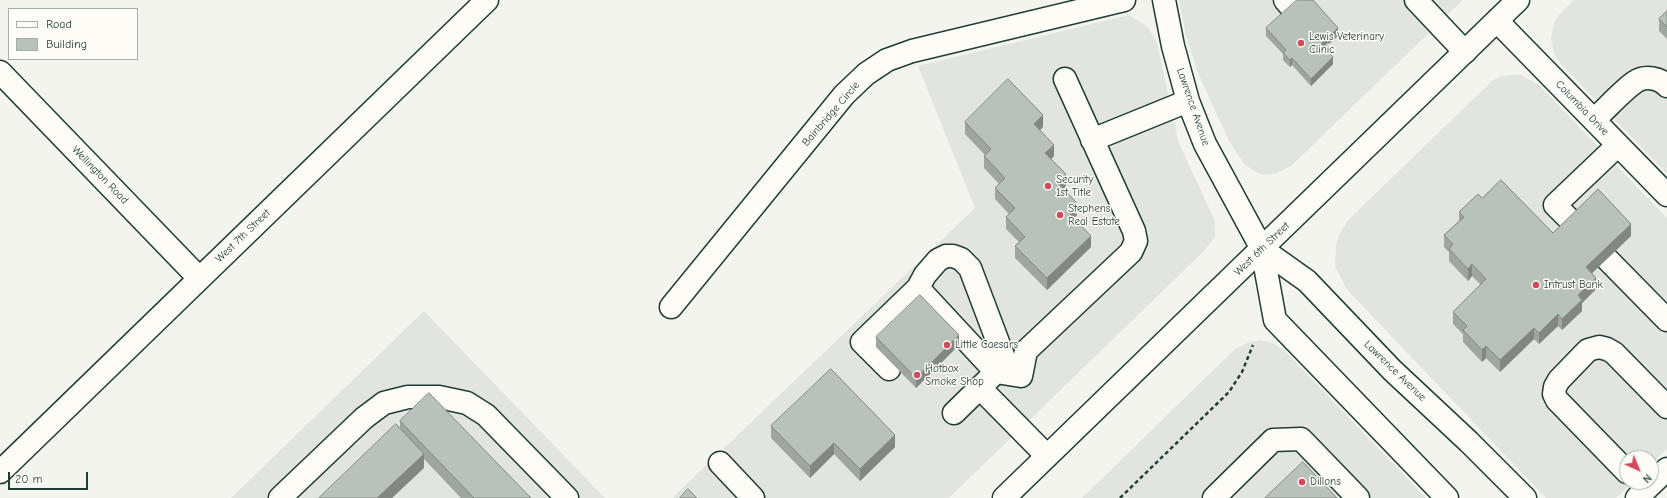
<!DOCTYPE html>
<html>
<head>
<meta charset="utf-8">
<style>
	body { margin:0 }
	#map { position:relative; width:1667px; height:498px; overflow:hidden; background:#f4f4ef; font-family:"Comic Neue",sans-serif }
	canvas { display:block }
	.legend { position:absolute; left:8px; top:8px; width:130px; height:52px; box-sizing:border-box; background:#fdfcf7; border:1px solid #a4b0a9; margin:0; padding:5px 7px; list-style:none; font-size:12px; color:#1f3d34 }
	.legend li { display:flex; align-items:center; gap:8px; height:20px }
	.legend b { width:20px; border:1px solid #a4b0a9 }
	.north { position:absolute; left:1619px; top:450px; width:40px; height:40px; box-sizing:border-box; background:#fdfcf7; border:1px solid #a4b0a9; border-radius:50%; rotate:136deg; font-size:11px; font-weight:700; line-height:16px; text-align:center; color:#1f3d34 }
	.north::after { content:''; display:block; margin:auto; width:14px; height:18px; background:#d1495b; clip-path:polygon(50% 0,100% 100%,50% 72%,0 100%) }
	.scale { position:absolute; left:8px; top:472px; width:80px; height:18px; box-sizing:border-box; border:2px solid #1f3d34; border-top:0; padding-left:5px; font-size:12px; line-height:14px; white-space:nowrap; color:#1f3d34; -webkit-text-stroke:3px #fdfcf7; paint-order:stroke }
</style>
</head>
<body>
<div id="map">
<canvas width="1667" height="498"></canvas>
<ul class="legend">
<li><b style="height:5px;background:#fdfcf7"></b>Road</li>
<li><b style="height:11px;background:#b9c1bb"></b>Building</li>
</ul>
<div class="north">N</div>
<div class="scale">20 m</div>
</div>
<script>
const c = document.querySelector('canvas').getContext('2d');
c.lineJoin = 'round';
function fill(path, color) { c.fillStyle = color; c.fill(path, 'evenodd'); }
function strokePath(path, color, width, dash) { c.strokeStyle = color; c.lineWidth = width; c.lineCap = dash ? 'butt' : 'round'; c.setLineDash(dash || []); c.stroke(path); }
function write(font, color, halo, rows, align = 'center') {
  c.font = font + ' "Comic Neue",sans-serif'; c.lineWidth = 3; c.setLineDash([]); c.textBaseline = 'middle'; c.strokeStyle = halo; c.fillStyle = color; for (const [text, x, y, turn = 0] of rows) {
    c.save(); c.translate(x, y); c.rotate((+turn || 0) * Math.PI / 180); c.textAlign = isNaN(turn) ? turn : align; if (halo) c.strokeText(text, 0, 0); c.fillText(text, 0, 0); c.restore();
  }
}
const built = new Path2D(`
	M1179,0H1463L1291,166L1277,173L1264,175L1254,171L1244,164L1229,141L1198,73L1186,36Z
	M1574,0H1667V174L1560,63L1555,56L1551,39L1554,23L1558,16Z
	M1129,15L1147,26L1157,42L1178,141L1215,221V237L1204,251L949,498H672L975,208L918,66Z
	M1512,75H1521L1538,84L1667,218V449L1651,464V458H1627V482H1633L1616,498H1546L1352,295L1346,288L1335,266L1336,245L1339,235L1348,220L1492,81L1501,76Z
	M424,311L605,498H231Z
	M1261,340L1273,343L1286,352L1426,498H1082L1235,349L1247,343Z`);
const path = new Path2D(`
	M1120,498L1229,392L1242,372L1253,345`);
const minor = new Path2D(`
	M1164,0L1173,46L1188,101L1205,144L1262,249L1275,320L1447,498
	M1285,0L1292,8
	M1416,0L1465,52
	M1497,21L1667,195
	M0,72L199,278
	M1594,120C1606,109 1623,90 1635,82C1645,75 1660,78 1667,86
	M1092,140L1188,101
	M1574,224L1555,205L1618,145
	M1262,249L1307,281L1392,370L1469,442L1525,498
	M1607,259L1667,320
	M918,288L996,372
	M671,307L844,95L866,74L887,60L912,51L1124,0
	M889,369L862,342L918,288L925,275L938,260L946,256H953L961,259L970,268L1010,374
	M980,388L1047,456
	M954,413L996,372L1021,376L1026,351L1131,252L1136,241L1134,231L1065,79
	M720,463L753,498
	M0,472L487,0
	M1627,472L1557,400L1554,394L1555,387L1559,380L1588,350L1599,347L1607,349L1614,353L1667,407
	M280,498L364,418L384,403L408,397H439L467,403L486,415L567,498
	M1214,498L1273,440L1301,439L1358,498
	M1637,498L1667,469`);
const major = new Path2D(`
	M1004,498L1518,0`);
const wall = new Path2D(`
	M1667,11V39L1659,31V19Z
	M1266,28L1338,36L1324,48L1333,64L1311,86L1292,65L1290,67L1283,60V54L1266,36Z
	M965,122L1043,127L1040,130L1054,156L1051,159L1066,186L1064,189L1077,215L1074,218L1091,247L1047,290L1015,258V246L1019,242L1006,229V217L1009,214L995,199V188L999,184L984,168V156L985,155L965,134Z
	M1482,198L1553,233L1631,236L1592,273L1596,289L1582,303V311L1562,330L1558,326L1539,344L1534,339L1500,372L1486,358L1482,362L1463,342V334L1453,324V312L1481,285L1472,276L1468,281L1449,261V252L1444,247V235L1459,221V212Z
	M876,337L959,345L916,388L876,347Z
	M400,421L531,498H461L424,459V468L400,429Z
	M771,426L895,447L860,481L834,454L810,478L771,438Z`);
const shadedWall = new Path2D(`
	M1338,28V36L1321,51V44Z
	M1333,57V64L1311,86V79Z
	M1292,58V65L1290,67V60Z
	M1043,115V127L1034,136V124Z
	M1054,145V156L1045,165V153Z
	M1066,174V186L1058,195V183Z
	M1077,203V215L1068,224V212Z
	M1631,224V236L1586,279V267Z
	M1091,236V247L1047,290V278Z
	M1472,264V276L1468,281V269Z
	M1596,278V289L1582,303V311L1562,330V319L1578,295Z
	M1558,314V326L1539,344V333Z
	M1534,328V339L1500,372V360Z
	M959,335V345L916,388V378Z
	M1486,346V358L1482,362V350Z
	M895,435V447L860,481V469Z
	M834,443V454L810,478V466Z
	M424,454V468L392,498H377Z`);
const building = new Path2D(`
	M1297,0H1313L1338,28L1321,44L1333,57L1311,79L1292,58L1290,60L1283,53L1286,50L1266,28Z
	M1667,11V27L1659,19Z
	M1008,79L1043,115L1034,124L1054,145L1045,153L1066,174L1058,183L1077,203L1068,212L1091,236L1047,278L1015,246L1025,237L1006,217L1015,208L995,188L1005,178L984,156L991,149L965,122Z
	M1501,180L1553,233L1598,189L1631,224L1586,267L1596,278L1578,295L1582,300L1562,319L1558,314L1539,333L1534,328L1500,360L1486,346L1482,350L1463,330L1467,326L1453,312L1486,279L1472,264L1468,269L1449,249L1453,244L1444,235L1464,217L1459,212L1478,194L1482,198Z
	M920,295L959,335L916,378L876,337Z
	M831,369L895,435L860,469L834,443L810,466L771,426Z
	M429,393L531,498H474L400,421Z
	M396,424L424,454L377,498H319Z
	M1303,462L1337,498H1265Z
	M688,489L697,498H680Z`);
const markers = [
	[1301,43,4,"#d1495b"],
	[1048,186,4,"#d1495b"],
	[1060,215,4,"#d1495b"],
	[1536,285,4,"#d1495b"],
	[947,345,4,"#d1495b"],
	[917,375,4,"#d1495b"],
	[1302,482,4,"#d1495b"]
];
const poiNames = [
	["Lewis Veterinary",1309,37],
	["Clinic",1309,50],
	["Security",1056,180],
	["1st Title",1056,193],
	["Stephens",1068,209],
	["Real Estate",1068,222],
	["Intrust Bank",1544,285],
	["Little Caesars",955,345],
	["Hotbox",925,369],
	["Smoke Shop",925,382],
	["Dillons",1310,482]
];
const streetNames = [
	["Lawrence Avenue",1193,107,71],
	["Columbia Drive",1582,108,46],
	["Bainbridge Circle",831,114,-49],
	["Wellington Road",100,175,46],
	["West 7th Street",243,236,-44],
	["West 6th Street",1262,249,-44],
	["Lawrence Avenue",1395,371,44]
];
fill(built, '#e2e5df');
strokePath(minor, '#1f3d34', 25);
strokePath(major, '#1f3d34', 25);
strokePath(path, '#1f3d34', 2.5, [4, 3]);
strokePath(minor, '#fdfcf7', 22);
strokePath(major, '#fdfcf7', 22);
fill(wall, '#9fa6a1');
fill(shadedWall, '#828783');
fill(building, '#b9c1bb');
strokePath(building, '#828783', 1);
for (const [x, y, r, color] of markers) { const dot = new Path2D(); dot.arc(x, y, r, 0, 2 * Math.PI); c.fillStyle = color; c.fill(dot); strokePath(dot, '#fdfcf7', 1.5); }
write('11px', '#1f3d34', '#fdfcf7', poiNames, 'left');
write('11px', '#1f3d34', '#fdfcf7', streetNames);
</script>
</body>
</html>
